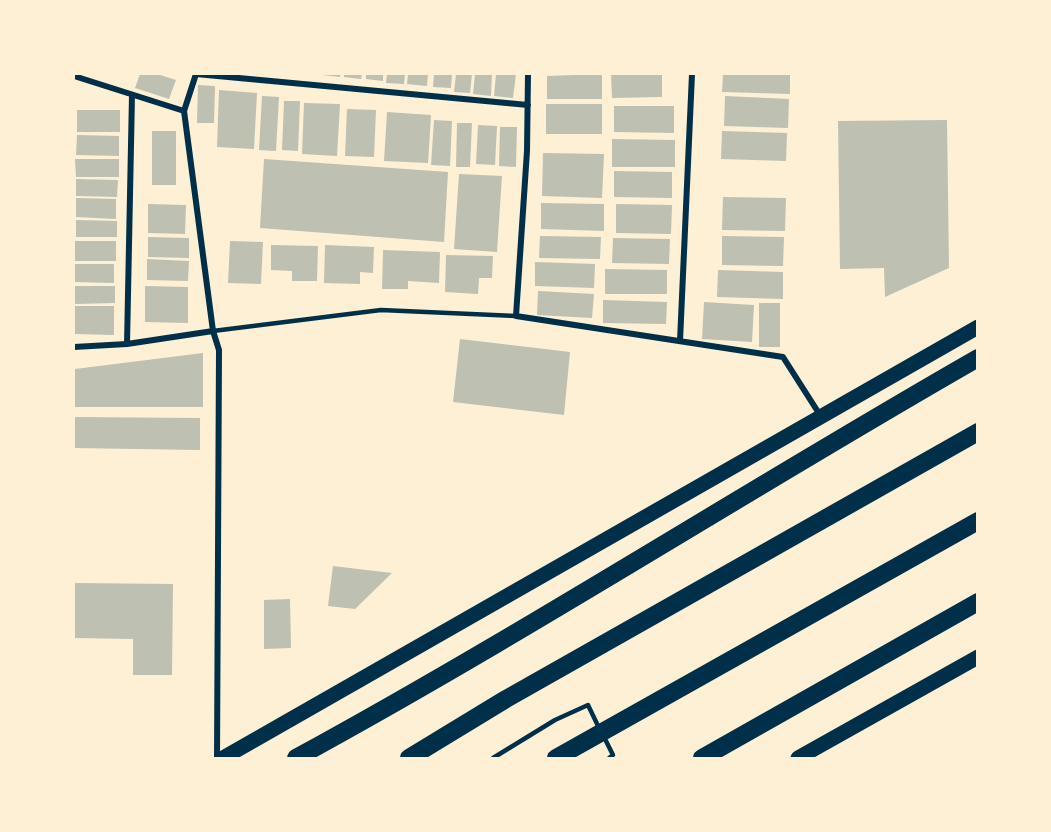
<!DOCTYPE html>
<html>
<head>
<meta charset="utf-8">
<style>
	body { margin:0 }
	#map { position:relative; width:1051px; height:832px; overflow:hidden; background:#fdf0d5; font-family:"Archivo Narrow",sans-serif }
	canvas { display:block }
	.frame { position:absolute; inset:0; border:75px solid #fdf0d5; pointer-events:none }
</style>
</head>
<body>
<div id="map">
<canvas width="1051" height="832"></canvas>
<div class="frame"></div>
</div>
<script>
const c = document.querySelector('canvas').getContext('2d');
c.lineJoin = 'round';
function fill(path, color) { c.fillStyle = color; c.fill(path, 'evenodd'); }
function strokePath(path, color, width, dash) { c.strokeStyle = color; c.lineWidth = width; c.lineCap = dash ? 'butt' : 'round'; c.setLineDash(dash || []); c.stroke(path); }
const building = new Path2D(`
	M140,74H157L176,80L169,99L135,88Z
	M322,74H340V77L322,75Z
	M344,74H362L361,79L344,77Z
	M366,74H383V81L366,79Z
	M387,74H405L404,84L386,83Z
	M408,74H428L427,86L407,84Z
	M434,74H452L451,88L433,87Z
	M456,74H472L470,93L454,92Z
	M475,74H492L491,96L473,94Z
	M496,74H516L513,98L494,96Z
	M602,74V99H547V76Z
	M611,74H662V97L612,98Z
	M723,74H790V94L722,92Z
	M198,85L215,86L214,123H197Z
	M219,90L257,93L254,149L217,147Z
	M262,96L279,97L276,151L259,150Z
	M725,96L789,99L788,128L724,126Z
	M284,101H300L298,151L282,150Z
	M304,103L340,104L337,156L302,154Z
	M546,104H602V134H546Z
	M614,106H674V133L614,132Z
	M347,109L376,110L374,157L345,156Z
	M77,110H120V132H77Z
	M387,112L431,115L428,163L384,161Z
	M434,120L452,121L450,166L431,165Z
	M947,120L949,268L885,297L884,268L840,269L838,121Z
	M457,123H472L470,167H456Z
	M478,125L497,126L495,165L476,164Z
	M500,127H517L516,167L499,166Z
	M152,131H176V185H152Z
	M722,131L787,133L786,161L721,159Z
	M77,135L119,136V156L76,155Z
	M612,139L675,140V167H612Z
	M543,153L604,154L602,198L542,196Z
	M75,159H119V177H76Z
	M264,159L448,172L444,242L260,228Z
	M614,171L672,172V198L614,197Z
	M459,174L502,176L497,252L454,249Z
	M76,179L118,180L117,197L76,196Z
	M723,197L786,198L785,231L722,230Z
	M76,198L116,199V219L76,217Z
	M541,203L604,204V231L541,229Z
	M148,204L186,205L185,234L148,233Z
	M616,204L672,205L671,234L616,233Z
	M76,220L117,221V237H76Z
	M540,236L601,237L600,259L539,258Z
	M722,236L784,237L783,266L722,265Z
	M148,237L189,238V258L148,257Z
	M613,238L670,239L669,264L612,263Z
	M75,241H116V261H75Z
	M230,241L263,242L261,284L228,283Z
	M271,245L318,246L317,281H292V271L271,270Z
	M325,245L374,247L373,273L360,272V284L324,283Z
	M383,250L440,252L439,283L408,281V289H382Z
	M446,255L493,256L492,278H479L478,294L445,292Z
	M147,259L189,261L188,281L147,280Z
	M535,262L595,264L594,288L535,286Z
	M74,264H114V283L74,282Z
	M605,269L667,270V294H605Z
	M718,270L783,272V299L717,297Z
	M74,286H115V303L74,304Z
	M145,286L188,287V323L145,322Z
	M538,291L594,294L592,318L537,315Z
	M603,300L667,302L666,324L603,323Z
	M704,302L754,305L752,342L702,339Z
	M759,303H780V347H759Z
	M74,306H114V335L74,334Z
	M460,339L570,352L564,415L453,402Z
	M203,353V407H75V369Z
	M74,417L200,418V450L74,448Z
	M333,566L392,573L355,609L328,606Z
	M74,583L173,584L172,675H133V639L74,638Z
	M290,599L291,648L264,649V600Z`);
const service = new Path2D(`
	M213,331L381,310L516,316
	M603,735L613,755L609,758
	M493,758L555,720L588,705L599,728`);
const minor = new Path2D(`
	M196,74L184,111L213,331L219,350L217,758
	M196,74L528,105
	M528,74L527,151L516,316L783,357L820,415
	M74,76L184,111
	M680,341L692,74
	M127,344L132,95
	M74,347L127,344L213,331`);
const primary = new Path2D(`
	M223,758L978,327
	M798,758L978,657`);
const motorway = new Path2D(`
	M296,758C527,632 749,489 978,358
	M409,758L506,699L978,432
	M556,758L978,521
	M702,758L978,602`);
fill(building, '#bec0b2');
strokePath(service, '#003049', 4.5);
strokePath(minor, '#003049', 6);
strokePath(primary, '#003049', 15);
strokePath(motorway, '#003049', 18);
</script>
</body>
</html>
